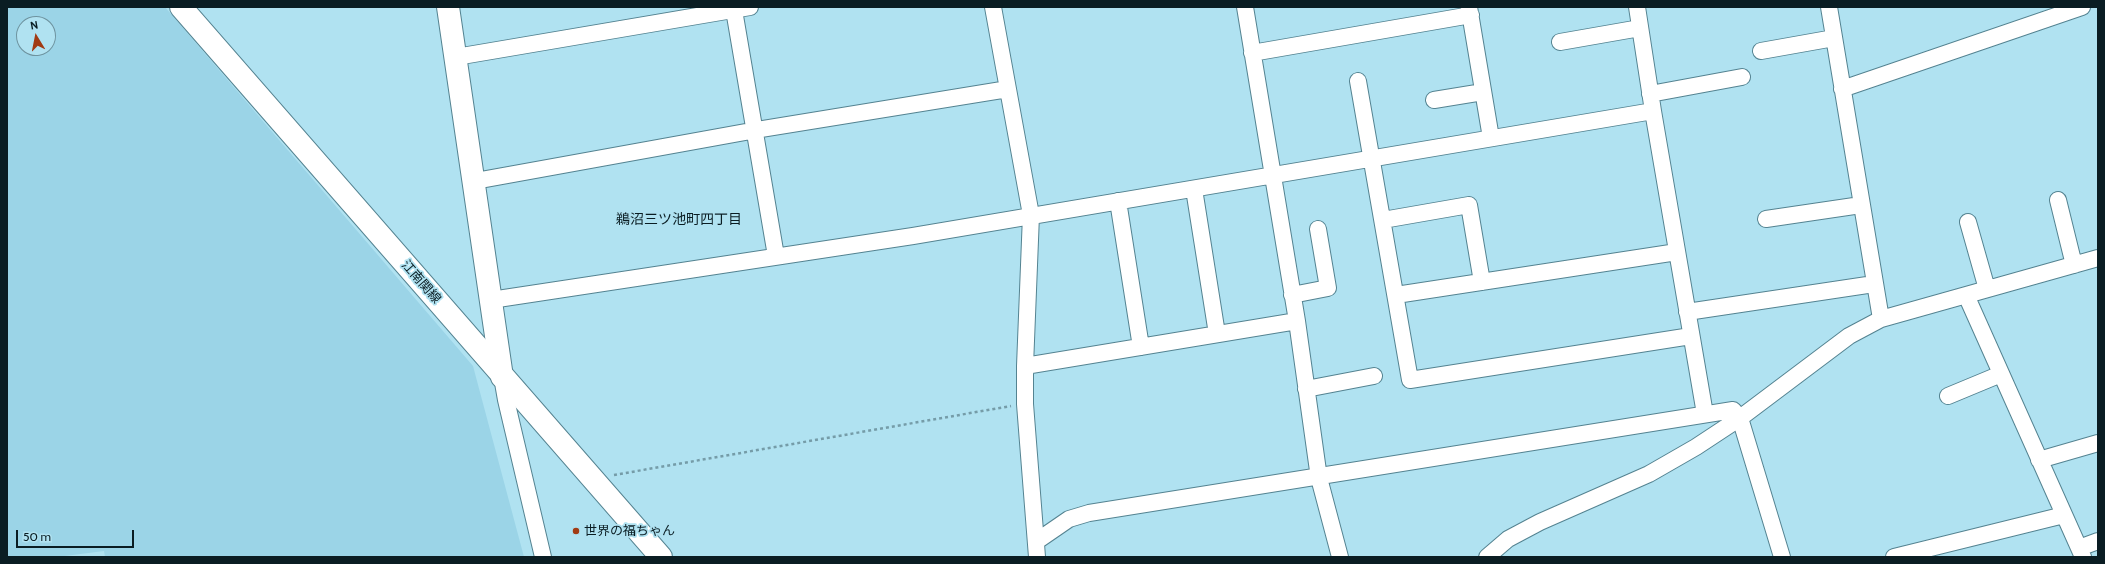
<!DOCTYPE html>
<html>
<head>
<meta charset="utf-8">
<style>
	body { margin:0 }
	#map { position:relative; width:2105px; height:564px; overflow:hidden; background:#b0e2f1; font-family:Cabin,sans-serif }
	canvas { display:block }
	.frame { position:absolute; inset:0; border:8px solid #0a1d23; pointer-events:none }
	.north { position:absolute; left:16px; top:16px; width:40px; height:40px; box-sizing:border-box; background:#b0e2f1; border:1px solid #6e939f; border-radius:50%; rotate:350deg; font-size:11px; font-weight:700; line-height:16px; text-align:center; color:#0a1d23 }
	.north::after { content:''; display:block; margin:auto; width:14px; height:18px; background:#a13b14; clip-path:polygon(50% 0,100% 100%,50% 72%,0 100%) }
	.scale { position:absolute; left:16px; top:530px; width:118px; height:18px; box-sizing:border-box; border:2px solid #0a1d23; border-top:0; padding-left:5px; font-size:12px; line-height:14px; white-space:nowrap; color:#0a1d23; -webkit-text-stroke:3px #b0e2f1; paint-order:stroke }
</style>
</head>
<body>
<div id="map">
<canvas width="2105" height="564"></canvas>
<div class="frame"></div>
<div class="north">N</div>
<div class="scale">50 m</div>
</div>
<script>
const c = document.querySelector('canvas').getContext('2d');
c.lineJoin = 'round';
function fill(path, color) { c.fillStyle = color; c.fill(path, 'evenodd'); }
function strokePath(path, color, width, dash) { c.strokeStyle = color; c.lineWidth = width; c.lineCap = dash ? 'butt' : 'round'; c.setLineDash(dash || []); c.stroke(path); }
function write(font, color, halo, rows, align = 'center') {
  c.font = font + ' Cabin,"Noto Sans JP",sans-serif'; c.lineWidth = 3.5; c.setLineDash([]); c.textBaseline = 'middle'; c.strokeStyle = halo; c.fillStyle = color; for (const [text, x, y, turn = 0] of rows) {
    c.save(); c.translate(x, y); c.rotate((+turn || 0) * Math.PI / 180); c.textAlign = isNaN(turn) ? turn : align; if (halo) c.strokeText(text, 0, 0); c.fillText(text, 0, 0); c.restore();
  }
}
const built = new Path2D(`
	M7,7H165L473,366L524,557H105L104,551L57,557H7ZM24,24H48V48H24Z`);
const path = new Path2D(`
	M614,475L1011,406`);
const street = new Path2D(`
	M993,7L1031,215L1025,366V404L1037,557
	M1245,7L1297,321L1319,478L1340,557
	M1469,7L1491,138
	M1637,7L1653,111L1705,414
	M1829,7L1881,319
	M734,10L776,256
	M1560,42L1640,28
	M1761,51L1834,38
	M1252,53L1471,15
	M456,57L750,7
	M1358,81L1410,380L1691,336
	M1842,89L2082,7
	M1650,94L1742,77
	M1434,100L1483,92
	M475,181L762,129L1008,89
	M1194,189L1217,334
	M2058,200L2074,265
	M1118,201L1141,347
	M1766,219L1861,205
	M1383,220L1469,205L1482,282
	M1968,222L1987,289
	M1292,295L1328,288L1318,229
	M1396,295L1677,252
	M1966,295L2083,557
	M491,300L913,236L1653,111
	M1687,312L1874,284
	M1025,366L1297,321
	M502,377L506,400L543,557
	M1306,389L1374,376
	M1948,396L2001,374
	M2039,460L2098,443
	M1037,541L1069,519L1089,513L1733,410L1740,418L1782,557
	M2079,548L2098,541
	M1487,557L1508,539L1540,522L1649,474L1696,447L1740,418L1849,336L1881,319L2098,258
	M1894,557L2064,515`);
const secondary = new Path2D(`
	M448,7L502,377`);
const primary = new Path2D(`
	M181,7L661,557`);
const markers = [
	[576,531,4,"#a13b14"]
];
const streetNames = [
	["江南関線",421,282,49]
];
const poiNames = [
	["世界の福ちゃん",584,531]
];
const neighbourhoodNames = [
	["鵜沼三ツ池町四丁目",679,220]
];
fill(built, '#9bd4e7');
strokePath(street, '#548391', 18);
strokePath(secondary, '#548391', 24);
strokePath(primary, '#548391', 24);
strokePath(path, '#759ca8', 2.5, [3, 3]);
strokePath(street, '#fff', 16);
strokePath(secondary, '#fff', 22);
strokePath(primary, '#fff', 22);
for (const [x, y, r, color] of markers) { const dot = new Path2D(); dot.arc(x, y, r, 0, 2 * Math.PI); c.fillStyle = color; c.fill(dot); strokePath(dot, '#b0e2f1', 1.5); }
write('13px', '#0a1d23', '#b0e2f1', streetNames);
write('13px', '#0a1d23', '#b0e2f1', poiNames, 'left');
write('14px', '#0a1d23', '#b0e2f1', neighbourhoodNames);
</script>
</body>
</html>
